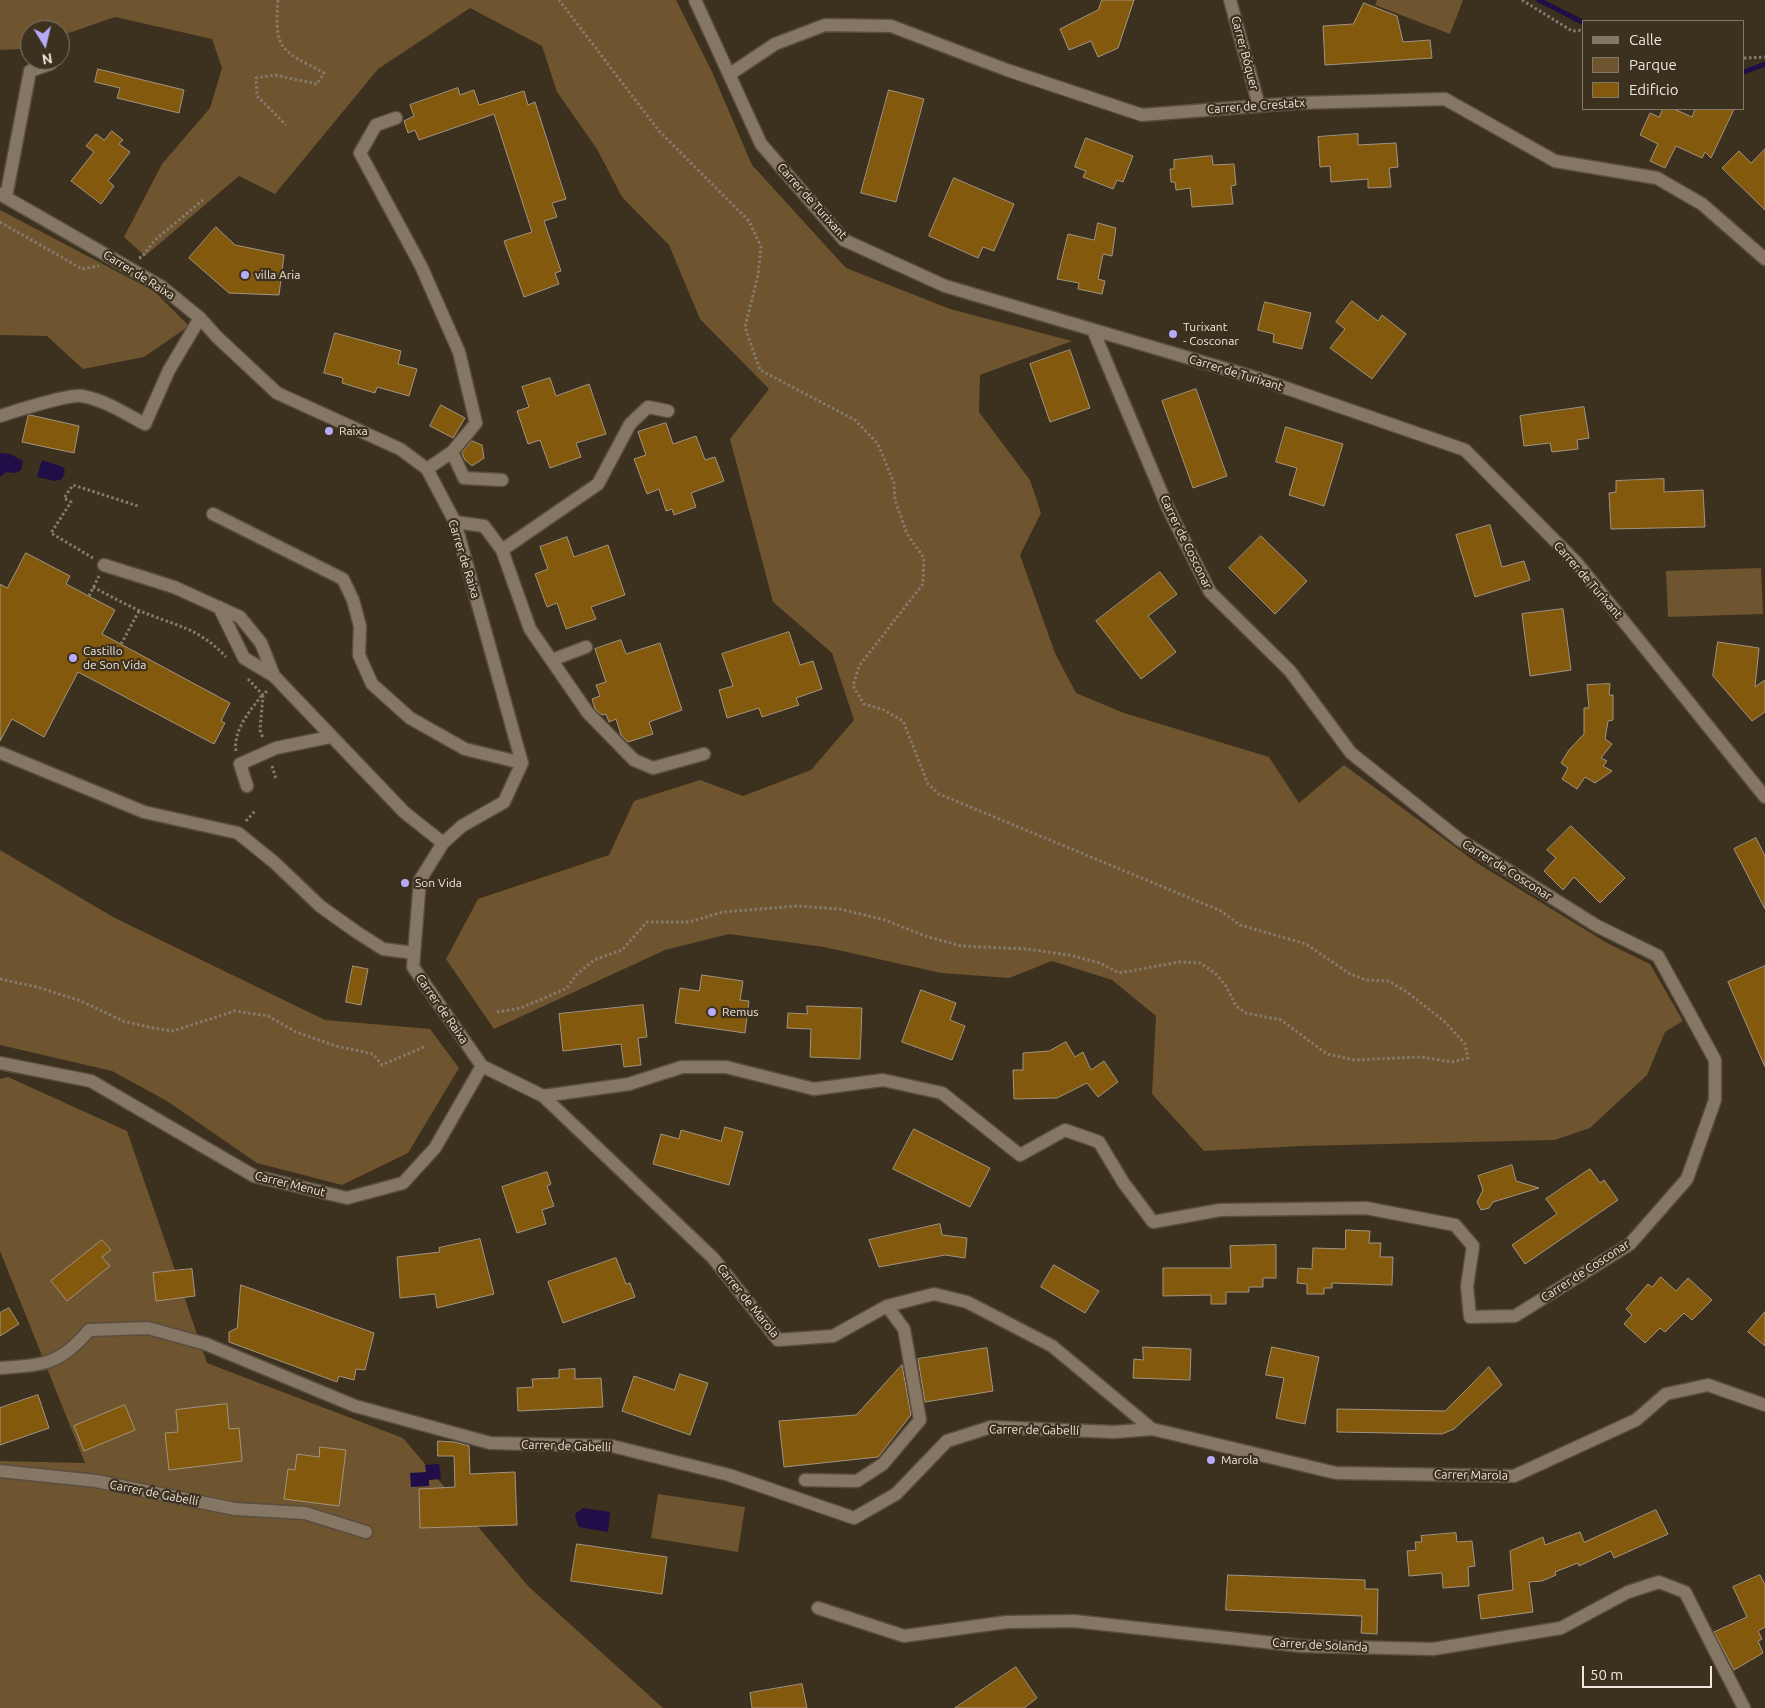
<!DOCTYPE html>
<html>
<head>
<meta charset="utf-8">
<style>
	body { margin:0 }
	#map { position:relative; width:1765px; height:1708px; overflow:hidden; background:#3c301f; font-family:Ubuntu,sans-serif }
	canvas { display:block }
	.legend { position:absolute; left:1582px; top:20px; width:162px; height:90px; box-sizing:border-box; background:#3c301f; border:1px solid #83796b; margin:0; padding:6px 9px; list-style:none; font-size:15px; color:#eee6dc }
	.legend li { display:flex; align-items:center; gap:10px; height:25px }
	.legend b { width:25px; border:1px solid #83796b }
	.north { position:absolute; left:20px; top:20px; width:50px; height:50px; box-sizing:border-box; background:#3c301f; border:1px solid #83796b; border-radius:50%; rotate:171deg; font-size:14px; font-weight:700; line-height:20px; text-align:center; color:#eee6dc }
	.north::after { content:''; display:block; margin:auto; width:18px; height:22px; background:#b7abf8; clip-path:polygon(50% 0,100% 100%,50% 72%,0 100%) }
	.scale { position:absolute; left:1582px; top:1666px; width:130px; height:22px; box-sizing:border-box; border:2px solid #eee6dc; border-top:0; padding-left:6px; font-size:15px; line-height:18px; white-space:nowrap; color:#eee6dc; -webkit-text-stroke:4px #3c301f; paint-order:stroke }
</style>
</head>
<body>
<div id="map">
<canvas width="1765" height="1708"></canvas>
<ul class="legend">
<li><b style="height:6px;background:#857764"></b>Calle</li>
<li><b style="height:14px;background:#6e542f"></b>Parque</li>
<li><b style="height:14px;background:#83590d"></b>Edificio</li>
</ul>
<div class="north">N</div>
<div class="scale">50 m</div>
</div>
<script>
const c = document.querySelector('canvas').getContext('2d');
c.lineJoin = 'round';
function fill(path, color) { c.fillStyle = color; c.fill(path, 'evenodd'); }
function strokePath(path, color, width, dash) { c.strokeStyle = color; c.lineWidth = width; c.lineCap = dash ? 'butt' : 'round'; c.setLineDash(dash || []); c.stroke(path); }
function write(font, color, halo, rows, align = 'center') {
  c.font = font + ' Ubuntu,sans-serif'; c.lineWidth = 4.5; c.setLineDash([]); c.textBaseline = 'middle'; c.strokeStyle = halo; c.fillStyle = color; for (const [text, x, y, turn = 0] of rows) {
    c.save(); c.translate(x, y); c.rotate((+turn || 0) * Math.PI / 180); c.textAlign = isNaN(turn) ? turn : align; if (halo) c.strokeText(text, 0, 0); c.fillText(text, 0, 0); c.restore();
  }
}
const green = new Path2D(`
	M0,0H676L713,74L752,165L846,268L950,309L1072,341L980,375L979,412L1030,480L1041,513L1020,555L1055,653L1076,693L1124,713L1269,757L1299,803L1344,765L1477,863L1607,943L1650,964L1683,1021L1665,1032L1647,1075L1590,1128L1555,1140L1302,1146L1204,1151L1152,1094L1156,1016L1112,980L1052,961L1009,978L941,973L824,947L729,934L665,950L494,1029L446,959L478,899L609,855L634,801L700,780L743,796L811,770L854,720L832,653L773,602L730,439L769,389L700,319L669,245L622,197L597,149L557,92L542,46L470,8L378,69L275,194L239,176L145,256L124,237L162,164L210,108L222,68L212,39L115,17L60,36V30H30V46L19,49L0,50Z
	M1377,0H1463L1450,34L1375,5Z
	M0,210L154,291L189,326L144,357L83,369L47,336L0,335Z
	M1761,568L1763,614L1668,617L1666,571Z
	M0,850L113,917L325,1020L430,1029L459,1068L408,1153L342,1185L257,1163L167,1101L112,1071L0,1045Z
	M8,1077L127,1131L207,1363L403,1438L529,1587L663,1708H0V1461L85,1463L0,1251V1079Z
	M658,1494L745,1507L738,1552L651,1538Z`);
const water = new Path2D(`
	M0,453L10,454L23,461L21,470L15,473L6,472L0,477Z
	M42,460L63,467L65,472L62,479L55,481L37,477Z
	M439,1464L441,1479L429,1480V1486L411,1487L410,1473L426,1472L425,1465Z
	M583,1508L610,1512L608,1532L579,1527L575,1517L576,1513Z`);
const stream = new Path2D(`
	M1539,0L1584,23
	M1744,72L1765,64`);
const building = new Path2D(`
	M1102,0H1134L1118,48L1098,57L1091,41L1069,50L1060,29L1098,10Z
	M1364,3L1397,16L1403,42L1430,40L1432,58L1325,65L1323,26L1353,24Z
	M98,69L184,90L179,113L117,98L120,88L95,82Z
	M458,88L460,95L474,90L479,105L524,91L528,105L535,102L566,199L552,203L557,217L544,221L561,271L555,273L559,284L524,297L504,241L532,232L494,114L419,140L415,130L408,133L404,121L414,116L410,105Z
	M889,90L924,99L896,202L861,193Z
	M1663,109H1674L1692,117L1695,109H1734L1711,158L1705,152L1702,158L1676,146L1665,168L1650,161L1658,144L1640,135L1650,113L1659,117Z
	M112,131L123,140L119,144L130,152L108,181L114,186L101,204L71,181L94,152L86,146L96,134L104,140Z
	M1358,134V145L1396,143L1398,167L1389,168L1391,187L1368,188V179L1331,182L1330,166L1320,167L1318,137Z
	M1086,138L1133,156L1123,182L1117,180L1113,189L1083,177L1086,171L1075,167Z
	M1765,149V210L1722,168L1739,151L1751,163Z
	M1212,156L1213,165L1234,164L1236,185L1231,186L1233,204L1192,207L1190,188L1176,190L1175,182H1171L1170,169H1174V160Z
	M954,178L1014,204L994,251L983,247L978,258L929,236Z
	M1098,223L1116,228L1112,256L1103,254L1098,279L1105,281L1102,294L1078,289L1079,283L1057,279L1068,234L1094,240Z
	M216,227L235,245L284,255L279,295L229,293L189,258Z
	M1352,301L1378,321L1382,315L1406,334L1372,379L1330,348L1345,329L1336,322Z
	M1265,302L1311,313L1302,349L1273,342L1274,334L1258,330Z
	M335,333L401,351L398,364L417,369L409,396L377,387L375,393L342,383L343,378L324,373Z
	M1070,350L1090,408L1050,422L1030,364Z
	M550,378L556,396L589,384L606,434L576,443L581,457L550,468L540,440L528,444L517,411L529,407L522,387Z
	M1196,389L1227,476L1193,488L1162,401Z
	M441,405L465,418L453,438L430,426Z
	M1584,407L1589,438L1577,440L1578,449L1552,452L1550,443L1524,446L1520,416Z
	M30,415L79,426L74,453L22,442L28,416Z
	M666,423L673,444L696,436L705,460L715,457L724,481L691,493L696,507L674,515L672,509L666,511L659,489L647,494L634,459L646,455L638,432Z
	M1286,427L1343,444L1324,506L1289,495L1297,468L1276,462Z
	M472,441L482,445L484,458L472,466L465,460L462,453Z
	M1664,479V492L1703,490L1705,527L1611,529L1609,493L1616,492V481Z
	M1490,525L1502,567L1524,561L1530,580L1475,597L1456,535Z
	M1261,536L1307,581L1275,614L1229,568Z
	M567,537L574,557L608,545L625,595L591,607L596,619L566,629L557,603L547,607L535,574L548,569L540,547Z
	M26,553L70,576L66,584L115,610L102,634L230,703L221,721L225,723L214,744L78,672L44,737L12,719L0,741V584L7,588Z
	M1160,572L1177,594L1148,616L1176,652L1141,679L1096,621Z
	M1563,609L1571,670L1530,676L1522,614Z
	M789,632L800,665L813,661L822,689L796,698L799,705L762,717L759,708L727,718L719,690L733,686L722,654Z
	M621,640L626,654L660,643L682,710L649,722L653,734L628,742L621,735L616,719L609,722L606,714L602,715L595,709L592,699L600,696L596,685L606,682L595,649Z
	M1718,642L1759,648L1755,687L1765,680V712L1752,721L1713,676Z
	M1610,684L1609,695H1613V720L1608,721L1605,739L1612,744L1601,758L1607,761L1603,766L1612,771L1595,783L1585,777L1577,789L1562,779L1568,768L1561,763L1569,750L1584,734V708H1589L1587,685Z
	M1571,826L1625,878L1600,903L1574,877L1563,890L1544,871L1556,858L1547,850Z
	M1756,838L1765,856V909L1734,849Z
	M353,966L368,969L361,1005L346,1002Z
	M1765,966V1067L1728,982Z
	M702,975L743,981L740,1000L749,1001L745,1033L675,1023L680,988L699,991Z
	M921,990L956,1003L950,1020L965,1026L952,1060L902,1042Z
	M643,1005L647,1037L638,1038L641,1065L624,1067L621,1044L563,1051L559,1014Z
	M807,1006L862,1008L860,1059L810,1057L811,1029L787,1028L788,1013L807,1014Z
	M1066,1042L1075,1057L1083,1052L1091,1070L1104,1061L1118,1082L1098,1097L1087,1083L1057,1098L1014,1099L1013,1070H1023V1053L1049,1051Z
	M725,1127L743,1132L729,1185L653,1164L661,1134L679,1139L681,1130L721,1141Z
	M914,1129L990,1168L970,1207L893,1169Z
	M1512,1165L1516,1181L1539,1188L1493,1202L1489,1208L1481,1210L1477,1202L1483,1190L1478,1176Z
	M1590,1169L1600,1183L1604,1180L1618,1200L1525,1264L1512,1245L1557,1214L1546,1199Z
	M547,1172L551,1184L547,1186L554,1206L542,1210L546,1224L517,1233L502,1187Z
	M940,1224L942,1235L967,1238L965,1258L945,1255L879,1267L869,1240Z
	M1346,1230L1370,1231L1369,1243H1381L1380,1257H1393L1392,1285L1332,1283V1288H1324V1294H1307V1284L1297,1283L1298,1268L1312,1269L1313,1248L1345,1249Z
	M480,1239L494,1294L437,1308L435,1294L400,1298L397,1257L440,1252L439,1248Z
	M102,1240L111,1250L102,1257L110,1266L67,1301L51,1281Z
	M1276,1245V1278H1263V1287H1249V1292H1226V1304H1211V1295L1163,1296V1268H1231L1230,1246Z
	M616,1258L626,1284L630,1283L635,1297L563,1323L548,1282Z
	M1054,1265L1099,1291L1085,1313L1041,1287Z
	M192,1269L195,1296L156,1301L153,1273Z
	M1661,1277L1676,1291L1688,1278L1712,1300L1692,1320L1684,1313L1665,1332L1660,1328L1645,1343L1624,1324L1632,1315L1626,1309L1648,1284L1652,1287Z
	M241,1285L374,1333L365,1370L356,1369L354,1380L339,1376L337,1382L229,1342V1332L237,1328Z
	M9,1308L19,1324L0,1336V1313Z
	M1765,1312V1346L1748,1332Z
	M1143,1347L1191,1349L1190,1380L1133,1378L1134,1359L1143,1360Z
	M1272,1347L1319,1357L1305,1424L1276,1418L1284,1378L1266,1375Z
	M987,1348L993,1391L925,1402L918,1359Z
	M902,1365L911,1415L878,1457L784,1467L779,1421L856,1415Z
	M1489,1367L1502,1385L1454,1429L1442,1434L1337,1432V1409L1445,1411Z
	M575,1369V1379L601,1378L603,1407L518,1411L517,1388L533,1387L532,1379L559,1378V1370Z
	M680,1374L708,1383L690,1435L622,1411L634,1376L674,1390Z
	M38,1395L49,1428L0,1445V1408Z
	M227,1404L229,1429L239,1428L242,1461L169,1470L165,1433L178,1432L176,1410Z
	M125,1405L135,1430L84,1451L74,1426Z
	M438,1441L454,1442L469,1446L470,1474L515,1472L517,1525L420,1528L419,1489L455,1487L454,1456H438Z
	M320,1447L346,1450L339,1506L284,1499L288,1469L295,1470L297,1454L319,1457Z
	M1656,1510L1668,1534L1614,1558L1611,1551L1579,1566L1578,1563L1555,1572L1556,1575L1542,1581L1529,1582L1533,1612L1481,1619L1478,1595L1513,1590L1510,1551L1543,1537L1545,1545L1580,1532L1584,1542Z
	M1456,1533L1457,1542L1472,1541L1475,1566L1468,1567L1469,1586L1443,1588L1442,1573L1409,1576L1407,1551L1416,1550L1415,1542H1422L1421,1536Z
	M577,1544L667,1557L662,1594L571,1581Z
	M1228,1575L1365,1580V1589H1378L1377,1634L1361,1633L1362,1616L1226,1610Z
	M1760,1575L1765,1585V1627L1758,1631L1762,1639L1758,1641L1763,1653L1734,1670L1714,1632L1747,1617L1733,1587Z
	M1016,1667L1037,1698L1024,1708H955Z
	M802,1684L807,1708H752L750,1693Z`);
const path = new Path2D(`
	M278,0C274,52 282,50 324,73L317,84L275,75L256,78L257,96L286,125
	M1522,0L1572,31L1584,30
	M1744,58L1765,57
	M0,222L82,269L99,266
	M139,258L142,257L155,240L203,200
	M93,558L51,533L71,502L64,498L73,485L138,506
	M93,587C108,595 123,603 138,610C174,626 197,626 226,657
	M89,596L99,576
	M121,644L139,611
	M248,679L263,695L268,690
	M263,695L260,730L263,738
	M236,751C233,730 250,711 262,695
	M272,766L276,779
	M246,821L255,811
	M0,979L37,987L81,1001L123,1021L153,1028L173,1031L235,1011L268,1016L296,1032L336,1046L373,1054L382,1065L426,1046
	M497,1012L521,1008L567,988L576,975L594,960L622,950L647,922H689L723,912L797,906L840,909L885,920L925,936L961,946L1027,949L1069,955L1100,963L1119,973L1179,962L1200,963L1215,973L1226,986L1236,1006L1246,1013L1281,1020L1327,1054L1354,1060L1421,1057L1452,1062L1468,1058L1465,1044L1445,1022L1407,992L1388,981L1366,980L1350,974L1306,944L1240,925L1221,911L939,794L928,784L903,721L882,709L864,704L853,686L859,666L923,584L924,558L907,534L895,500L894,483L878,444L855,420L760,370L745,327L758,275L761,247L749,221L659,131L559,0`);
const minor = new Path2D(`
	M695,0L761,144L844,240L945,286L1260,379L1465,450L1576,562L1765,797
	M1230,0L1259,106
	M730,74L775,44L825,25L891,26L1007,70L1142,115L1296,103L1445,99L1555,161L1657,178L1702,204L1765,259
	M396,118L376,125L360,153L421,266L459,352L476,423L452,452L427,469
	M0,194L162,287L200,318L217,337L277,393L400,449L427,469L455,522L522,763L504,802L462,826L443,843L420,880L413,967L482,1066L543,1096L713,1258L778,1340L833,1336L887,1306L934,1294L967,1302L1052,1346L1152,1429L1336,1473L1514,1476L1636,1420L1666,1394L1708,1385L1765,1405
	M6,197L30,71L50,64
	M0,416C15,411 69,394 82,396C105,400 126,414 145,424L169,370L200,318
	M452,452L464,478L502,480
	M213,514L343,579L353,600L360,626L359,655L372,684L410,718L465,749L522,763
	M455,522L484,526L502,550L598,484L630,424L648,407L668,411
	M502,550L530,629L588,713L634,760L653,768L704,754
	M104,565L174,587L240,617L261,643L274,676
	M219,607L244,658L274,676L404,812L443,843
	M552,660L586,647
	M1,753L144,812L238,833L275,863L320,906L355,931L383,949L414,953
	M247,786L240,764L276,748L330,737
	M0,1063L91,1081L254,1176L347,1198L403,1183L435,1148L482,1066
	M543,1096L629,1084L682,1067H726L814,1089L883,1080L942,1093L1020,1155L1065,1130L1099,1142L1123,1182L1153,1222L1220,1210L1366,1208L1455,1225L1473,1246L1467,1286L1470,1317L1515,1316L1630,1244L1687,1179L1715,1100V1060L1658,956L1597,926L1460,840L1351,753L1290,671L1210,592L1167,506L1093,330
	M0,1368C43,1365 60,1365 89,1330L148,1328L206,1344L355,1406L490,1443L612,1446L729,1475L854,1518L896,1494L947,1441L991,1427L1115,1432L1152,1429
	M0,1471L96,1481L235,1509L305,1513L366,1532
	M805,1480L857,1481L883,1464L920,1420L904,1329L887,1306
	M818,1608L904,1636L1007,1622L1074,1621L1301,1646L1433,1649L1561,1628L1628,1592L1659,1582L1685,1592L1744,1708`);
const markers = [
	[245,275,5,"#b7abf8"],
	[1173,334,5,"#b7abf8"],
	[329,431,5,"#b7abf8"],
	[73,658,5,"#b7abf8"],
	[405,883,5,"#b7abf8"],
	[712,1012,5,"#b7abf8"],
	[1211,1460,5,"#b7abf8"]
];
const streetNames = [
	["Carrer Bóquer",1245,53,75],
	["Carrer de Crestatx",1256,106,-4],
	["Carrer de Turixant",812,201,48],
	["Carrer de Raixa",139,275,32],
	["Carrer de Turixant",1236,373,17],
	["Carrer de Cosconar",1186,542,64],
	["Carrer de Raixa",464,559,73],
	["Carrer de Turixant",1588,580,49],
	["Carrer de Cosconar",1507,870,32],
	["Carrer de Raixa",442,1009,55],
	["Carrer Menut",290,1184,14],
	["Carrer de Cosconar",1585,1271,-33],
	["Carrer de Marola",748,1301,51],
	["Carrer de Gabellí",1034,1430,1],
	["Carrer de Gabellí",566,1446,2],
	["Carrer Marola",1471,1475,1],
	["Carrer de Gabellí",154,1493,11],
	["Carrer de Solanda",1320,1645,3]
];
const poiNames = [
	["villa Aria",255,275],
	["Turixant",1183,327],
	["- Cosconar",1183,341],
	["Raixa",339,431],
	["Castillo",83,651],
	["de Son Vida",83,665],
	["Son Vida",415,883],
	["Remus",722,1012],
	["Marola",1221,1460]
];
fill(green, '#6e542f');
fill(water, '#1f0e47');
strokePath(stream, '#1f0e47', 5);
fill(building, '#83590d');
strokePath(building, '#a29480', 1);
strokePath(minor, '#584e3f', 15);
strokePath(path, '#857a6c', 3, [2.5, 2.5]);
strokePath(minor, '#857764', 12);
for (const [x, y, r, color] of markers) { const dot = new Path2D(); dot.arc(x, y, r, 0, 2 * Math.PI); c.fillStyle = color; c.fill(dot); strokePath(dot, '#3c301f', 2); }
write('12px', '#eee6dc', '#3c301f', streetNames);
write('12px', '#eee6dc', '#3c301f', poiNames, 'left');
</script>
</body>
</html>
